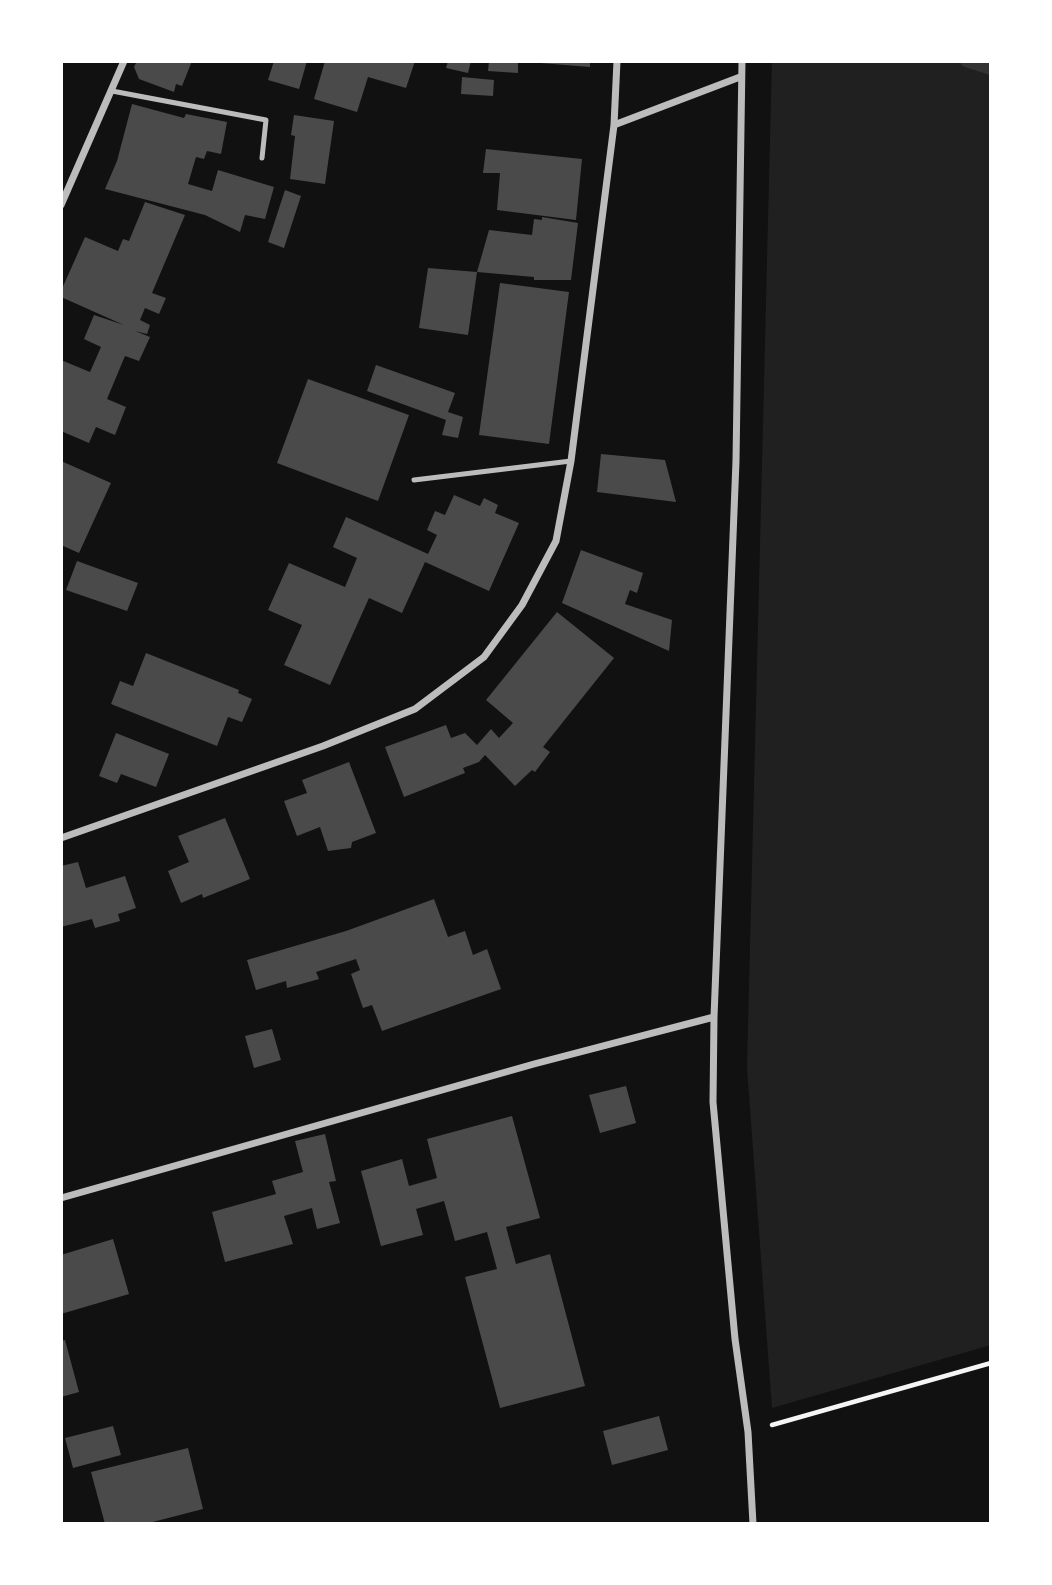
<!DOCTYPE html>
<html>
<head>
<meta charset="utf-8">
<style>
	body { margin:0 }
	#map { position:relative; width:1052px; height:1585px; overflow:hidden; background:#111; font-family:"PT Sans Narrow",sans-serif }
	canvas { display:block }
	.frame { position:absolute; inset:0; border:63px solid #fff; pointer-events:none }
</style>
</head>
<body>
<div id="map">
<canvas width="1052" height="1585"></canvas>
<div class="frame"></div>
</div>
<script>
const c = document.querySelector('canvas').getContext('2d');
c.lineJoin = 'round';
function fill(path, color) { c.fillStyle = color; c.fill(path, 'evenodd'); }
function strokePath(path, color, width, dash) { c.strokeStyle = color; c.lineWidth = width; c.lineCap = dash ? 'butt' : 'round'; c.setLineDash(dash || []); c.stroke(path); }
const green = new Path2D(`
	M772,61H991V1345L772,1408L747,1067Z`);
const stream = new Path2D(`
	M966,61L991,69`);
const building = new Path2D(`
	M137,61H192L182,86L176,84L174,92L139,79L134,67Z
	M274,61H307L299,89L268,80Z
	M325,61H415L406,88L368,77L357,112L314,99Z
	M448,61H471L468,73L446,68Z
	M489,61H518V73L488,71Z
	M540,61H590V67L540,63Z
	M462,77L494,80L493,96L461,94Z
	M132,104L184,118L186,114L227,122L221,154L207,151L204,159L196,157L188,184L212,191L218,170L274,187L265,219L245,215L240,232L205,215L105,189L117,161Z
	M294,115L334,121L325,184L290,179L295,136L291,135Z
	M486,149L582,159L576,220L497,210L500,173H483Z
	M285,190L301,196L284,248L268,242Z
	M145,202L185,215L152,293L166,298L159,314L145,308L140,320L150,325L147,334L135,331L150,337L139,361L125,356L107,399L126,407L115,435L96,427L89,443L61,431V360L90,372L101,347L84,339L94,315L124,325L61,297V291L85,237L118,251L123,239L129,241Z
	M542,217L578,223L571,280H534V277L477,272L489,230L532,235L534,219L542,220Z
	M428,268L477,272L468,335L419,328Z
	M500,283L569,292L549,444L479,435Z
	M376,365L455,393L448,412L463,417L458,438L442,435L446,420L367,391Z
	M308,379L409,415L378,501L277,463Z
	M601,454L665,460L676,502L597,492Z
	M61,461L111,483L79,553L61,545Z
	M454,495L480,506L484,498L498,505L495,513L519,523L489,591L425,562L402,613L369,598L330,685L284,665L302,625L268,610L289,563L345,587L357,558L333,547L346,517L428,554L437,535L427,530L435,511L445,515Z
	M581,550L643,573L637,593L630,590L625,604L672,620L669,651L562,603Z
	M77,561L138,583L127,611L66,590Z
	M557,612L614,658L543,747L550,752L535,772L532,770L515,786L485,755L479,762L463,768L465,773L404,797L385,747L446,725L451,738L465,733L477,745L491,729L499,738L513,723L486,700Z
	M146,653L239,690L238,693L252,699L242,722L228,717L217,746L111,704L120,681L133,686Z
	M116,733L169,754L156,787L121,774L117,783L99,776Z
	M349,762L376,833L352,842L351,848L328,851L320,827L297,836L284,801L307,793L302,780Z
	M225,818L250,879L203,898L202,894L181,903L168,871L189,862L178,836Z
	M78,862L86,888L125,876L136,908L118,914L120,921L95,928L92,919L61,927V866Z
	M434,899L448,937L465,931L473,955L487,949L501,989L382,1031L372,1005L363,1008L351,974L360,970L356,959L316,972L319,979L287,988L286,981L256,990L247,960L346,931Z
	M272,1029L281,1060L254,1068L245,1036Z
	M626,1086L636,1123L600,1133L589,1095Z
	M512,1116L540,1218L506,1227L516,1264L550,1254L585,1386L500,1408L465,1277L497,1269L487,1232L455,1241L444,1201L416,1209L423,1235L381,1246L361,1171L402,1159L409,1186L437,1178L427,1139Z
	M325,1134L336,1181L329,1182L340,1223L317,1229L312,1208L284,1216L293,1244L225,1262L212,1212L276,1194L272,1181L303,1172L295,1141Z
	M113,1239L129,1294L61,1314V1255Z
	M65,1340L79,1392L61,1397V1341Z
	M659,1416L668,1450L612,1465L603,1431Z
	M113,1426L121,1455L73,1468L65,1438Z
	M188,1448L203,1509L145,1524H105L91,1472Z`);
const path = new Path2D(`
	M772,1425L991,1363`);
const service = new Path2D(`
	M112,91L266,120L262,158
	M414,480L571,461`);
const minor = new Path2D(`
	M742,61L736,461L714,1017L713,1102L735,1339L748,1432L753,1524
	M614,125L740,77
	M61,205L124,61
	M61,838L323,746L415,709L484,657L522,605L556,541L571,461L614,125L617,61
	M61,1198L534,1064L714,1017`);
fill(green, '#202020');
strokePath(stream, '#333', 12);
fill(building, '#4a4a4a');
strokePath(path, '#f5f5f5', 4.5);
strokePath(service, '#bcbcbc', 5);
strokePath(minor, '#bcbcbc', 7);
</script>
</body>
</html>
